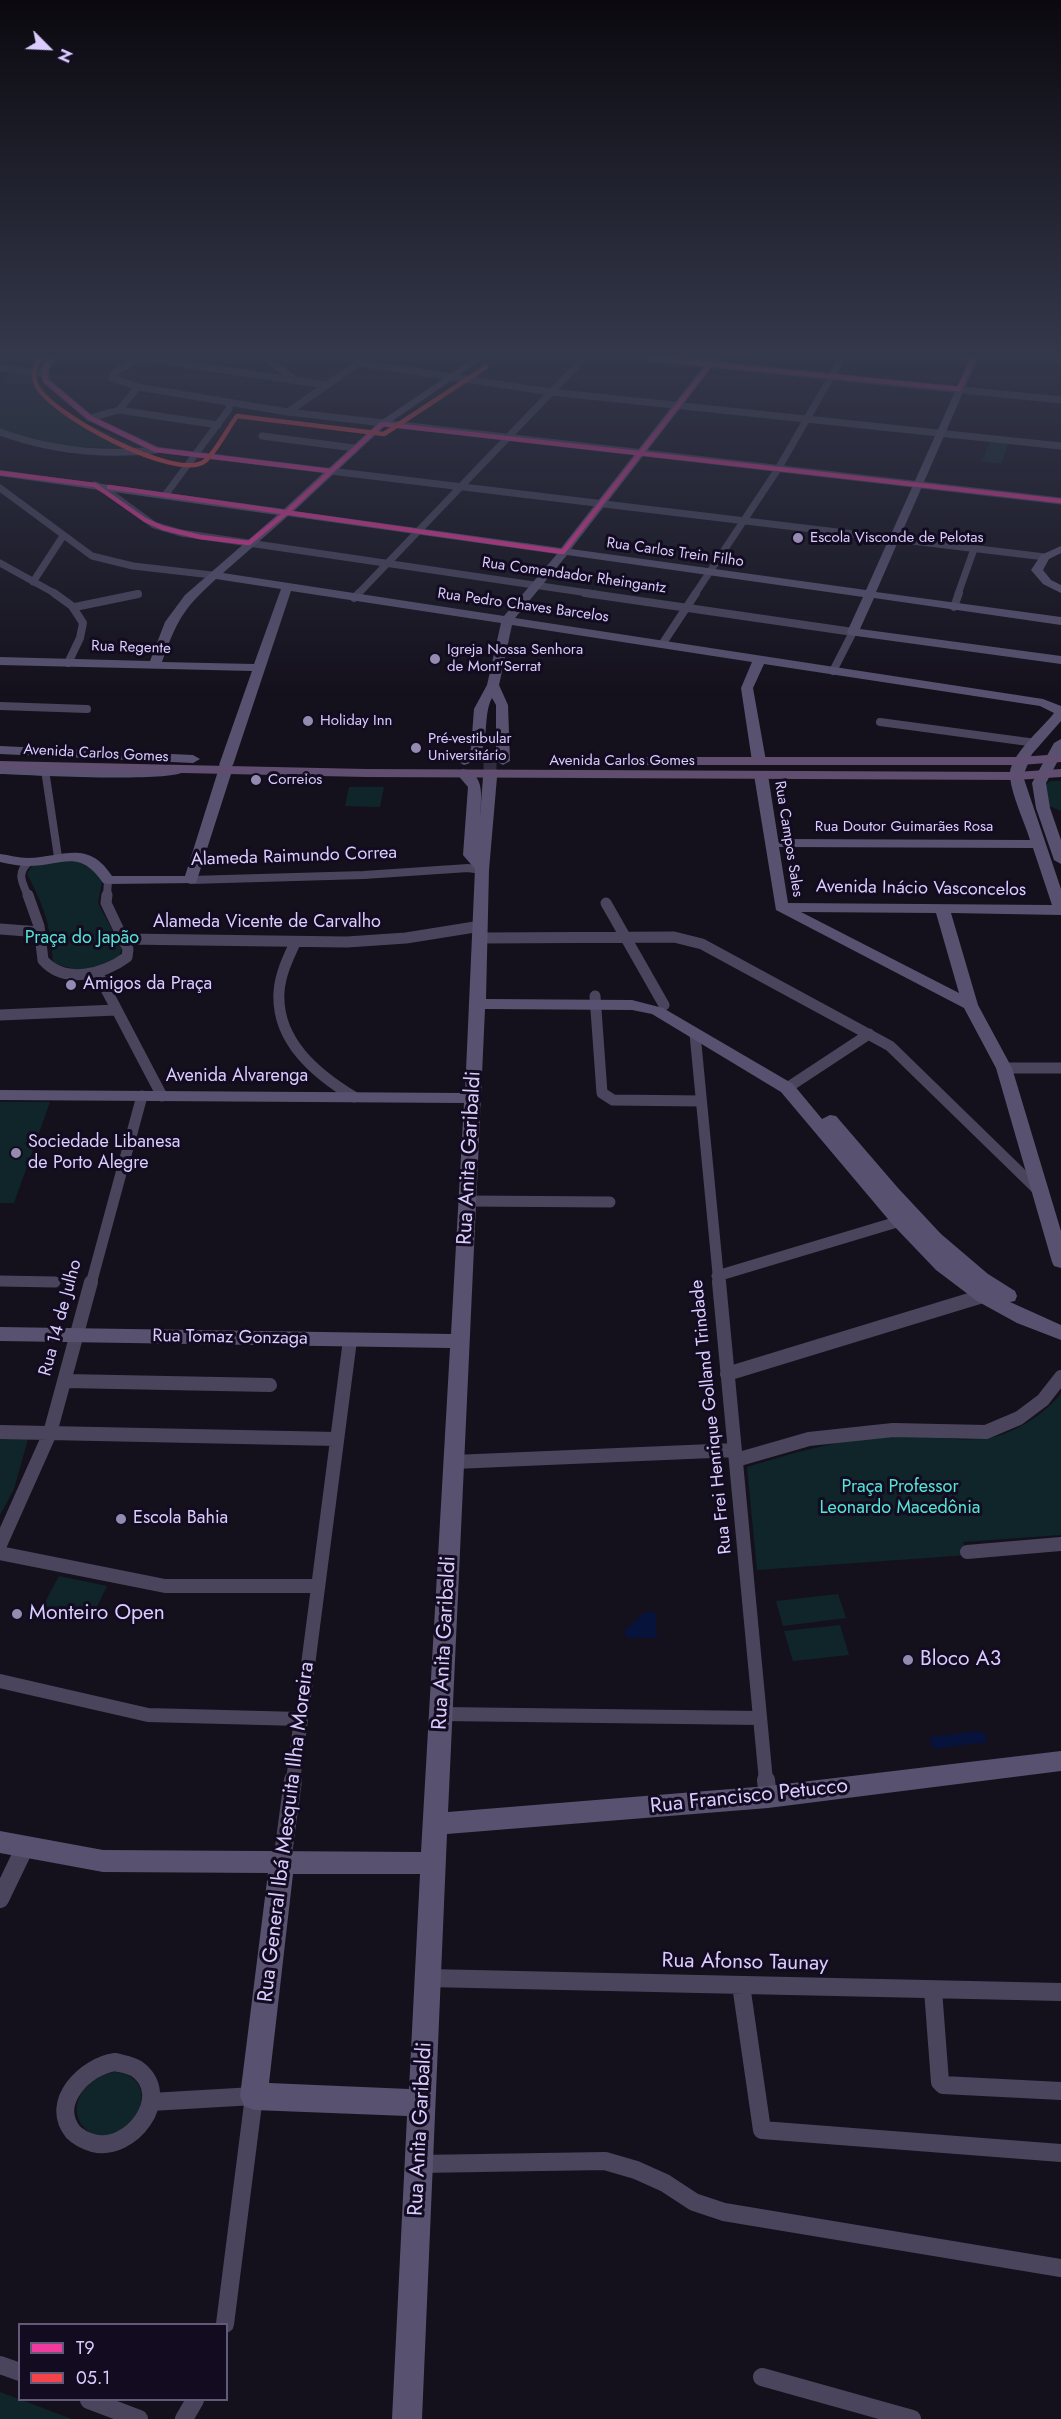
<!DOCTYPE html>
<html>
<head>
<meta charset="utf-8">
<style>
	body { margin:0 }
	#map { position:relative; width:1061px; height:2419px; overflow:hidden; background:#14111c; font-family:Jost,sans-serif }
	canvas { display:block }
	.legend { position:absolute; left:18px; top:2323px; width:210px; height:78px; box-sizing:border-box; background:#130c21; border:2px solid #63597a; margin:0; padding:8px 10px; list-style:none; font-size:18px; color:#daccff }
	.legend li { display:flex; align-items:center; gap:12px; height:30px }
	.legend b { width:30px; border:2px solid #63597a }
	.north { position:absolute; left:18px; top:18px; width:60px; height:60px; -webkit-text-stroke:4px #130c21; paint-order:stroke; rotate:114deg; font-size:16px; font-weight:700; line-height:24px; text-align:center; color:#daccff }
	.north::after { content:''; display:block; margin:auto; width:21px; height:27px; background:#daccff; clip-path:polygon(50% 0,100% 100%,50% 72%,0 100%) }
</style>
</head>
<body>
<div id="map">
<canvas width="1061" height="2419"></canvas>
<ul class="legend">
<li><b style="height:8px;background:#f13a9d"></b>T9</li>
<li><b style="height:8px;background:#f4444a"></b>05.1</li>
</ul>
<div class="north">N</div>
</div>
<script>
const c = document.querySelector('canvas').getContext('2d');
c.lineJoin = 'round';
function fill(path, color) { c.fillStyle = color; c.fill(path, 'evenodd'); }
function strokePath(path, color, width, dash) { c.strokeStyle = color; c.lineWidth = width; c.lineCap = dash ? 'butt' : 'round'; c.setLineDash(dash || []); c.stroke(path); }
function write(font, color, halo, rows, align = 'center') {
  c.font = font + ' Jost,sans-serif'; c.lineWidth = 6; c.setLineDash([]); c.textBaseline = 'middle'; c.strokeStyle = halo; c.fillStyle = color; for (const [text, x, y, turn = 0] of rows) {
    c.save(); c.translate(x, y); c.rotate((+turn || 0) * Math.PI / 180); c.textAlign = isNaN(turn) ? turn : align; if (halo) c.strokeText(text, 0, 0); c.fillText(text, 0, 0); c.restore();
  }
}
const green = new Path2D(`
	M10,373L35,376L52,399L78,420L145,449L65,446L0,430V385Z
	M990,442L1008,444L1001,464L982,461Z
	M1051,781H1061V811L1049,806L1046,784Z
	M349,787H384L380,807L345,806Z
	M79,859L97,867L102,882L98,903L122,948L119,957C90,973 84,973 53,963C51,926 44,906 27,874L33,864Z
	M0,1102H50L14,1203H0Z
	M1061,1393V1535L963,1542L968,1555L757,1570L747,1467C796,1452 848,1437 900,1436C928,1436 961,1442 988,1438C1012,1435 1047,1413 1061,1393Z
	M0,1439H28L14,1489L0,1515Z
	M59,1576L107,1586L92,1617L43,1606Z
	M838,1594L846,1618L783,1626L776,1601Z
	M840,1625L849,1655L793,1661L784,1631Z
	M115,2072C133,2074 144,2084 141,2102C140,2107 140,2112 138,2116C127,2133 96,2145 82,2125C65,2100 93,2075 115,2072Z
	M0,2392L72,2419H0Z`);
const water = new Path2D(`
	M645,1612H655L657,1638H626L625,1630Z
	M977,1731L985,1734L988,1742L933,1749L929,1737Z`);
const secondaryTunnel = new Path2D(`
	M490,758V777`);
const streetFar4 = new Path2D(`
	M140,358L115,372L112,378L138,387L288,412L1061,501
	M143,358L325,385
	M265,358L297,381
	M647,358L1061,400
	M360,363L551,392L1061,446
	M0,368L45,374
	M119,410L218,425
	M288,412L366,358
	M90,418L119,410L138,387
	M0,432C50,450 104,456 156,450
	M262,436L354,448
	M330,471L1045,557
	M95,485L109,492L154,525L181,533L595,594
	M0,488L92,556L133,566L212,575
	M166,494L229,409L230,404
	M0,563L56,594
	M33,582L63,536
	M358,594L583,359
	M695,594L778,469L842,358
	M958,594L974,549`);
const streetFar3 = new Path2D(`
	M54,593L72,606L83,623L80,638L68,663
	M585,593L853,632L833,671
	M354,598L359,593
	M75,607L138,594
	M954,607L959,593
	M663,643L696,593
	M0,706L87,709
	M880,722L1036,743
	M45,770L58,857
	M191,880L364,875L468,868L482,870
	M28,896C22,882 16,873 29,862
	M107,896L108,880`);
const streetFar2 = new Path2D(`
	M28,895L39,926L43,960C65,985 104,974 127,957L128,949L106,903L107,895
	M606,903L664,1005
	M0,929L40,932
	M480,938L674,937L702,944L890,1046L1041,1193
	M124,939L347,942L406,938L481,926
	M295,943C288,958 280,975 279,992C276,1041 316,1074 354,1097
	M98,974L162,1096
	M595,996L602,1093L613,1100L701,1101
	M0,1015L116,1010
	M695,1034L719,1284
	M1004,1068H1061
	M787,1088L869,1034
	M467,1201L610,1202
	M717,1276L907,1219
	M0,1281L55,1282
	M91,1284L142,1096`);
const streetFar1 = new Path2D(`
	M719,1282L766,1781
	M727,1374L989,1294
	M65,1381L270,1385
	M0,1432L337,1439
	M736,1460L809,1439L893,1430L986,1432L1019,1418L1043,1400L1061,1377
	M454,1462L735,1450
	M0,1545L50,1433L91,1282
	M967,1552L1061,1544
	M0,1553L165,1586H316
	M0,1681L148,1715L300,1719
	M442,1714L760,1718
	M293,1781L350,1340`);
const street = new Path2D(`
	M766,1780L768,1797
	M282,1862L293,1780
	M0,1899L25,1847
	M428,1978L1061,1992
	M741,1985L762,2130L1061,2153
	M933,1990L940,2082L943,2085L1061,2091
	M115,2062C122,2064 131,2065 137,2069C174,2096 131,2153 93,2143C86,2141 79,2138 73,2132C49,2102 86,2066 115,2062Z
	M151,2102L254,2096L225,2324
	M419,2164L605,2161L636,2170L665,2183L694,2202L724,2212L1061,2268
	M0,2365L20,2372
	M762,2377L912,2419
	M89,2400L139,2419
	M184,2419L195,2400`);
const secondary = new Path2D(`
	M48,358H57L49,370L50,380L93,416L158,447L329,468L379,422L474,358H484L385,426L294,511L561,548L710,358H719L571,549L866,590L970,358H978L876,592L1061,617V625L874,598L860,629L1061,656V664L849,635L847,632L863,597L567,555L515,618L1043,699L1061,706V721L1032,754L1023,776L1061,889V915L951,913L978,1005L1012,1068L1061,1231V1268L1054,1266L1052,1262L996,1068L964,1008L776,910L754,775L761,771L768,775L778,839L1030,840C1024,821 1012,796 1010,777C1007,757 1043,728 1054,713L1040,706L764,664L753,688L766,761L759,765L752,761L741,688L752,662L512,625L499,685L508,705L510,761L503,765L496,761V705L492,698C480,720 495,757 464,765L457,761L469,754L471,748L474,709L487,685L501,623L291,591L233,765L229,768L232,771L196,883L108,884L103,883C79,848 63,866 28,866C19,866 9,864 0,862V854C9,855 19,858 28,858C63,857 88,839 112,876H185L218,771L222,768L219,765L252,671L0,665V657L150,661L165,622L185,595L277,515L0,476V470L284,509L323,473L153,452L87,420L43,383L39,370ZM288,516L557,554L504,616L223,573ZM216,579L281,589L254,664L162,662C177,620 183,609 216,579ZM779,847L1033,848L1052,905L788,903ZM801,912L936,913L959,993Z
	M1048,358H1061V362L1049,360Z
	M1061,546V553L1049,559L1043,570L1051,580L1061,585V593L1043,584L1031,570L1041,555Z
	M1061,739V755L1046,783L1050,808L1061,840V864L1054,860L1036,808L1032,783L1054,743Z
	M0,746L193,755L200,759L193,763L0,754Z
	M0,766L152,769L178,767L185,771C173,783 26,775 0,774Z
	M463,769C486,775 481,797 480,816L483,777L490,773L497,777L489,870L486,999L632,1000L663,1008L793,1084L822,1119L830,1115L836,1116L898,1188L941,1234L988,1274L1015,1291L1017,1296L1015,1301L1010,1302L1061,1325V1340L1017,1323L977,1301L936,1270L893,1225L781,1092L652,1014L632,1010L485,1009L448,1812L768,1786L1061,1751V1771L768,1808L447,1834L422,2419H392L407,2116L254,2110L244,2106L240,2096L268,1873L103,1872L0,1853V1831L103,1850L421,1852L450,1348L0,1341V1327L451,1334L464,1103L0,1100V1090L465,1093L475,869L463,855L468,787L456,773ZM293,1874H420L409,2089L269,2083Z`);
const primary = new Path2D(`
	M1061,754V762L1020,765H621L614,761L621,757H1020Z
	M0,761L366,769L1016,772L1061,769V777L1016,780L366,777L0,769Z`);
const bus1 = new Path2D(`
	M53,358L44,370L46,381L90,418L156,450L330,471
	M647,358L959,389L974,358
	M0,473L95,485L145,520L163,528L200,537L249,543L287,512L382,424L1061,501
	M109,487L563,552L715,358`);
const bus2 = new Path2D(`
	M40,358C35,367 32,374 36,384C47,413 178,483 205,461C216,452 228,428 237,416L384,434L486,367`);
const markers = [
	[798,538,6,"#958bb0"],
	[435,659,6,"#958bb0"],
	[308,721,6,"#958bb0"],
	[416,748,6,"#958bb0"],
	[256,780,6,"#958bb0"],
	[71,985,6,"#958bb0"],
	[16,1153,6,"#958bb0"],
	[121,1519,6,"#958bb0"],
	[17,1614,6,"#958bb0"],
	[908,1660,6,"#958bb0"]
];
const farPoinames = [
	["Escola Visconde de Pelotas",810,538],
	["Igreja Nossa Senhora",447,650],
	["de Mont'Serrat",447,667],
	["Holiday Inn",320,721],
	["Pré-vestibular",428,739],
	["Universitário",428,756],
	["Correios",268,780]
];
const farStreetnames = [
	["Rua Carlos Trein Filho",675,553,8],
	["Rua Comendador Rheingantz",574,576,8],
	["Rua Pedro Chaves Barcelos",523,606,8],
	["Rua Regente",131,648,2],
	["Avenida Carlos Gomes",96,754,3],
	["Avenida Carlos Gomes",622,761],
	["Rua Doutor Guimarães Rosa",904,827],
	["Rua Campos Sales",788,839,81]
];
const streetNames = [
	["Alameda Raimundo Correa",294,857,-2],
	["Avenida Inácio Vasconcelos",921,889,1],
	["Alameda Vicente de Carvalho",267,923],
	["Avenida Alvarenga",237,1077],
	["Rua 14 de Julho",61,1318,-75],
	["Rua Tomaz Gonzaga",230,1338,1],
	["Rua Frei Henrique Golland Trindade",712,1417,-96]
];
const parkNames = [
	["Praça do Japão",82,939],
	["Praça Professor",900,1488],
	["Leonardo Macedônia",900,1509]
];
const poiNames = [
	["Amigos da Praça",83,985],
	["Sociedade Libanesa",28,1143],
	["de Porto Alegre",28,1164],
	["Escola Bahia",133,1519]
];
const nearStreetnames = [
	["Rua Anita Garibaldi",470,1158,-87],
	["Rua Anita Garibaldi",445,1643,-87],
	["Rua Francisco Petucco",749,1797,-6],
	["Rua General Ibá Mesquita Ilha Moreira",287,1832,-83],
	["Rua Afonso Taunay",745,1963,1],
	["Rua Anita Garibaldi",421,2129,-87]
];
const nearPoinames = [
	["Monteiro Open",29,1614],
	["Bloco A3",920,1660]
];
fill(green, '#102529');
fill(water, '#08133c');
strokePath(secondaryTunnel, '#322d3e', 13, [13, 7]);
strokePath(streetFar4, '#4a455d', 7);
strokePath(streetFar3, '#4a455d', 8);
strokePath(streetFar2, '#4a455d', 11);
strokePath(streetFar1, '#4a455d', 14);
strokePath(street, '#4a455d', 18);
fill(secondary, '#585270');
fill(primary, '#5f4e6f');
strokePath(bus1, '#f13a9d', 4.5);
strokePath(bus2, '#f4444a', 4.5);
const sky = c.createLinearGradient(0, 0, 0, 697);
sky.addColorStop(0, '#0b090f');
sky.addColorStop(0.51, '#34384b');
sky.addColorStop(1, '#34384b00');
c.fillStyle = sky;
c.fillRect(0, 0, 1061, 697);
for (const [x, y, r, color] of markers) { const dot = new Path2D(); dot.arc(x, y, r, 0, 2 * Math.PI); c.fillStyle = color; c.fill(dot); strokePath(dot, '#130c21', 2); }
write('15px', '#daccff', '#130c21', farPoinames, 'left');
write('15px', '#daccff', '#130c21', farStreetnames);
write('18px', '#daccff', '#130c21', streetNames);
write('18px', '#53e5d6', '#130c21', parkNames);
write('18px', '#daccff', '#130c21', poiNames, 'left');
write('21px', '#daccff', '#130c21', nearStreetnames);
write('21px', '#daccff', '#130c21', nearPoinames, 'left');
</script>
</body>
</html>
